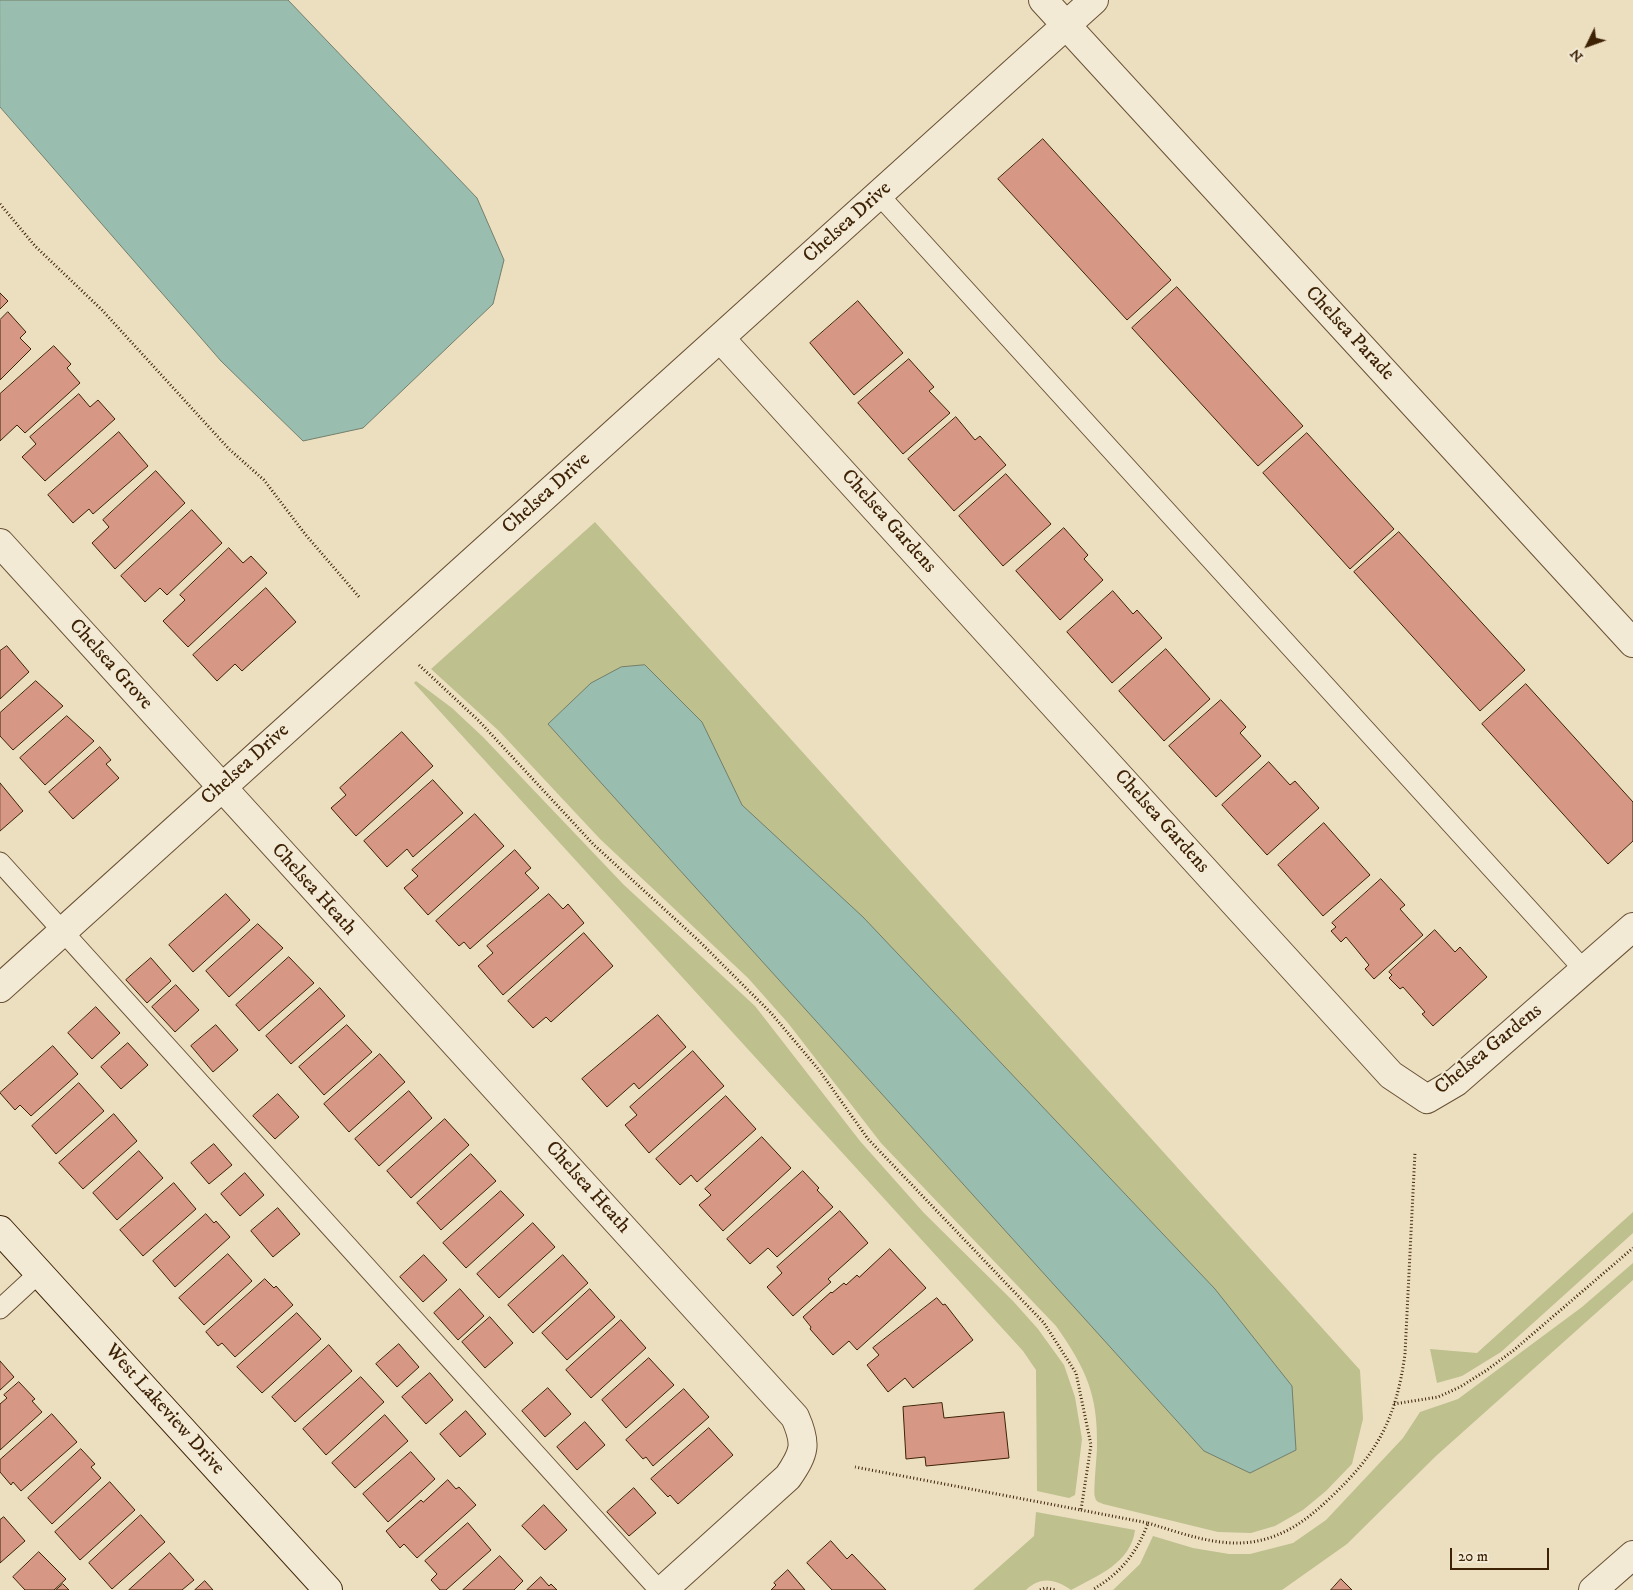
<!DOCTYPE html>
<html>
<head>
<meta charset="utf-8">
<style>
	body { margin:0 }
	#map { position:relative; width:1633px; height:1590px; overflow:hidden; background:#ecdfc0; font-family:"IM FELL DW Pica",serif }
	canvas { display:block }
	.north { position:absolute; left:1563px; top:20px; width:50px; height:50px; -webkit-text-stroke:4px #f3ead6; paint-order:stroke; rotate:228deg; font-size:14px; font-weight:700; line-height:20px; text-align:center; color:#3d2205 }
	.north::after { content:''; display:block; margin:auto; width:18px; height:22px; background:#3d2205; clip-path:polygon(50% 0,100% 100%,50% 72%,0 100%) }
	.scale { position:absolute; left:1450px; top:1548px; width:99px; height:22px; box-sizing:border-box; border:2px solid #3d2205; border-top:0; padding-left:6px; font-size:15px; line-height:18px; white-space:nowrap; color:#3d2205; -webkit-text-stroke:4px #f3ead6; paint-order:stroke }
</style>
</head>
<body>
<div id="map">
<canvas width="1633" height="1590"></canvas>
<div class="north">N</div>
<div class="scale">20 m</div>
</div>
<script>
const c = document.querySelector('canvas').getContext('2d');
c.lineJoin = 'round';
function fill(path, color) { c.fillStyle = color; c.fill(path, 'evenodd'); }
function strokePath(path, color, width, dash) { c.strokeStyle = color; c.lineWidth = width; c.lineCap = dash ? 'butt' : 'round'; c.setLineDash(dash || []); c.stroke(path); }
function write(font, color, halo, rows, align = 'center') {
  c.font = font + ' "IM FELL DW Pica",serif'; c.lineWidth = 4; c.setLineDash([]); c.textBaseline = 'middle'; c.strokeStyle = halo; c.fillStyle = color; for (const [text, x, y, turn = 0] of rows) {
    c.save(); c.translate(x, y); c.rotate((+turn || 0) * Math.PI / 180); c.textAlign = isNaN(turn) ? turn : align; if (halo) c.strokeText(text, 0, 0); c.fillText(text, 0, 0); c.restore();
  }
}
const green = new Path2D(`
	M595,522L1360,1370L1363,1419L1352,1464L1326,1491L1303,1510L1275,1526L1251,1533L1218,1532L1103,1504C1099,1502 1096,1502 1095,1497C1093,1494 1097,1455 1097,1447C1098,1394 1086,1369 1056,1326L881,1143L788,1023L748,978L600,839L499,731L431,669Z
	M416,681L452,708L483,737L624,885L755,1006L860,1141L924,1213L1013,1301L1038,1329L1064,1365L1075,1397L1082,1439L1075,1495L1069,1498L1037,1491L1036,1370L1023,1351L414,683Z
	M1633,1212V1233L1501,1352L1462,1376L1437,1383L1430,1349L1477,1353Z
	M1633,1263V1280L1436,1456L1347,1544L1282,1590H1113L1140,1564L1153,1536L1193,1548L1229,1554H1250L1293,1543L1326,1520L1403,1438L1420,1412L1458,1399L1582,1307Z
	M1036,1512L1135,1530C1131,1563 1097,1576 1071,1590C1055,1579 1041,1576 1026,1590H973L1034,1536Z`);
const water = new Path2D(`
	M0,0H288L477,198L504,260L493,304L363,428L303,441L221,361L0,107Z
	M645,665L702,722L742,805L863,917L1215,1289L1292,1386L1296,1450L1250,1473L1204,1451L548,724L591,683L621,667Z`);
const building = new Path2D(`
	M1043,139L1171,280L1127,320L998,179Z
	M1177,287L1303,426L1258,466L1132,328Z
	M0,293L8,301L0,309Z
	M858,301L903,353L854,395L810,343Z
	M8,312L26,332L20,338L31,349L0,380V320Z
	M54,346L71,364L67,368L80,383L25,433L17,425L0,441V394Z
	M909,359L934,387L929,391L950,413L903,454L858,403Z
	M79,394L90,407L98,400L115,419L45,481L22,457L36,444L30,437Z
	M956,417L975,440L980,436L1006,465L954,511L908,459Z
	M119,432L148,466L93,514L89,509L73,523L48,495Z
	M1307,433L1394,529L1350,569L1263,473Z
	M156,471L185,503L115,569L92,543L109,527L103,520Z
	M1006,474L1051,524L1003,566L959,516Z
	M192,510L222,543L167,595L160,588L145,602L121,576Z
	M1064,528L1088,555L1084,559L1103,580L1060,620L1016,571Z
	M1399,532L1525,670L1480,711L1354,572Z
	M229,548L243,563L251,556L267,573L188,647L163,621L185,600L180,595Z
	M266,588L296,622L242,671L235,664L217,681L193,655Z
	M1113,591L1133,614L1137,610L1162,638L1112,683L1067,632Z
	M7,646L29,672L0,699V651Z
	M1166,649L1210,699L1164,741L1119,691Z
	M36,681L63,706L13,750L0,736V713Z
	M1526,684L1633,802V841L1608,864L1482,724Z
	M1221,700L1246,727L1240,733L1261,756L1216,797L1169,746Z
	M67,716L94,741L45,785L20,758Z
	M402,732L433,766L356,836L331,808L346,795L340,788Z
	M100,747L111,760L106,764L119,778L73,819L49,792Z
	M1269,762L1290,785L1295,781L1319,808L1267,855L1222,805Z
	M433,780L463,813L413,857L407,849L387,867L364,841Z
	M0,783L23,811L0,831Z
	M475,814L504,846L428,915L404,888L418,876L412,870Z
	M1324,823L1370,875L1323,916L1278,865Z
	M515,850L531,868L525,873L539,888L470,949L464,942L459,946L436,921Z
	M1381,879L1405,905L1400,909L1423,935L1374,979L1365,969L1369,965L1356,949L1346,937L1341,942L1331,931L1336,927L1332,923Z
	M226,894L250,920L193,972L169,945Z
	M549,894L563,909L568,904L584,923L503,995L478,966L493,953L487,946Z
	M258,924L283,948L229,997L206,971Z
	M1435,930L1455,952L1460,947L1487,977L1433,1026L1422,1014L1425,1012L1403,987L1400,989L1389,978L1392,975L1389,972Z
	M584,933L613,966L551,1022L546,1017L533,1028L508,1001Z
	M289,957L314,983L259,1031L236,1005Z
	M151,958L171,981L147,1003L126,980Z
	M176,985L199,1010L175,1032L152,1007Z
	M320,988L345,1016L291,1064L266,1036Z
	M96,1007L120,1033L92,1059L68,1033Z
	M658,1015L686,1047L639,1089L634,1083L607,1107L582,1079Z
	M216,1025L238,1050L213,1072L191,1046Z
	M347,1025L372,1052L324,1095L299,1067Z
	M128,1043L148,1065L121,1089L101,1067Z
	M53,1046L78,1074L31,1116L20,1105L15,1110L0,1093Z
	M693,1051L724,1086L649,1153L625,1125L637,1115L630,1107Z
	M380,1054L405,1082L349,1132L324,1104Z
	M79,1083L104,1111L56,1154L32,1126Z
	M409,1091L432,1118L379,1166L355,1139Z
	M278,1094L299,1117L275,1139L253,1116Z
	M726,1096L756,1129L697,1182L691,1175L680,1185L656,1159Z
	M114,1114L137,1141L83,1189L59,1163Z
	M445,1119L469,1145L411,1198L387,1171Z
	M762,1137L791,1168L723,1231L699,1205L711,1195L705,1189Z
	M214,1144L232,1165L209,1184L191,1163Z
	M139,1151L163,1178L117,1220L93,1193Z
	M471,1154L496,1181L441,1230L417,1203Z
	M803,1171L819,1188L817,1190L833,1207L777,1257L768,1248L750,1264L727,1239Z
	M245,1173L264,1195L240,1216L221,1194Z
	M174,1183L196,1209L143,1256L120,1230Z
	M501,1191L524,1215L466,1268L443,1243Z
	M278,1208L300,1234L273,1257L251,1231Z
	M840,1211L868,1243L828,1279L831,1282L793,1316L767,1287L782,1273L777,1267Z
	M206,1214L214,1223L216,1221L230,1237L175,1287L153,1261Z
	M533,1223L555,1247L499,1298L477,1274Z
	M890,1249L926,1288L857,1350L849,1341L833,1355L810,1329L811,1327L803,1317L831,1292L832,1293L844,1283L846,1285L857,1275L859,1277Z
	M228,1254L252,1281L204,1325L179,1298Z
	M424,1255L447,1280L423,1302L400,1277Z
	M563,1255L588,1283L533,1333L508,1305Z
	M265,1279L274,1288L276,1286L293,1305L235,1357L222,1343L218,1346L206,1332Z
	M460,1289L484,1316L458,1340L434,1313Z
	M590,1289L615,1317L567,1360L542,1333Z
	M937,1298L943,1305L945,1304L973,1340L913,1388L905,1378L888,1392L867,1365L879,1355L873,1348Z
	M297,1313L321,1339L262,1393L237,1367Z
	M490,1317L513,1343L485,1368L462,1342Z
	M621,1320L646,1348L591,1398L566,1370Z
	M399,1344L419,1367L397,1387L376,1364Z
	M329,1345L352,1371L295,1422L272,1397Z
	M649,1358L674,1385L626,1428L602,1400Z
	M0,1361L14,1377L0,1390Z
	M430,1373L453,1400L426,1424L402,1397Z
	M361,1377L384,1402L326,1455L303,1429Z
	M19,1382L35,1399L32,1401L42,1412L0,1450V1404L7,1398L4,1395Z
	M548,1388L571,1414L545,1437L522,1411Z
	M684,1389L709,1417L653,1466L646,1457L643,1459L626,1440Z
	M942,1403L944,1418L1004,1412L1009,1458L926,1466L925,1457L906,1459L903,1407Z
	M466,1411L486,1434L460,1457L440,1434Z
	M52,1414L77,1442L21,1491L13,1482L11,1485L0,1472V1460Z
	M385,1415L408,1441L355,1488L332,1463Z
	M585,1422L605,1445L577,1470L557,1447Z
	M709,1428L733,1455L678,1504L670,1495L668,1497L651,1479Z
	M81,1449L95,1464L91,1467L101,1478L52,1524L28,1498Z
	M411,1452L435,1479L388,1522L363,1494Z
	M448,1480L456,1489L459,1487L476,1505L417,1558L404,1544L400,1548L386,1531L421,1500L423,1502Z
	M110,1482L135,1510L80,1560L55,1532Z
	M634,1488L656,1513L629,1536L607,1512Z
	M544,1505L567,1530L545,1550L522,1526Z
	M141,1515L165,1542L112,1589L89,1563Z
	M4,1517L25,1541L0,1563V1520Z
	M468,1523L491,1550L446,1590H440L431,1580L437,1574L425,1561Z
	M831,1541L847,1559L852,1554L886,1590H832L807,1563Z
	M39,1552L66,1579L54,1590H25L13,1577Z
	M170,1553L194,1580L182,1590H129Z
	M500,1556L523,1581L514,1590H463Z
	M788,1570L805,1590H771L776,1585L774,1583Z
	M541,1577L549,1586L551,1584L557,1590H527Z
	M1341,1579L1352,1590H1331Z
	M205,1581L213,1590H195Z
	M63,1584L69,1590H56Z`);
const path = new Path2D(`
	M0,204L35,246L102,310L229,449L264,480L305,534L360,598
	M419,665L479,721L593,844L698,940L771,1013L819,1070L868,1139L1044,1323L1076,1373L1091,1445L1081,1510L855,1467
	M1394,1404L1438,1397L1460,1387L1487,1370L1514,1350L1633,1248
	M1081,1510L1148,1523C1137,1553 1120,1574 1092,1590
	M1148,1523C1181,1533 1217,1547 1252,1542C1284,1537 1307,1520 1330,1498C1378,1453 1396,1419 1405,1354L1415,1152
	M1040,1590L1045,1588L1056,1590`);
const lane = new Path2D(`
	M880,196L1585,971
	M0,862L659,1590
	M0,1309L39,1273`);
const street = new Path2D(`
	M1043,0L1633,643
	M720,338L1391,1075L1427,1099L1456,1082L1633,927
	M0,543L795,1417C807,1444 805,1452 788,1477L663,1590
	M0,988L1094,0
	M1593,1590L1633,1555`);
const secondary = new Path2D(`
	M0,1230L328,1590`);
const streetNames = [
	["Chelsea Drive",848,223,-42],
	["Chelsea Parade",1349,334,47],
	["Chelsea Drive",547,494,-42],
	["Chelsea Gardens",888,522,48],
	["Chelsea Grove",110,665,48],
	["Chelsea Drive",246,765,-42],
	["Chelsea Gardens",1161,822,48],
	["Chelsea Heath",313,890,48],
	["Chelsea Gardens",1489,1050,-39],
	["Chelsea Heath",587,1188,48],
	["West Lakeview Drive",164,1410,48]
];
fill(green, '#bec08e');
fill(water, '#99bdaf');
strokePath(water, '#747f6b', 1);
fill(building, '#d69784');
strokePath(building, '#3d2205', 1);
strokePath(lane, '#695134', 21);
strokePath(street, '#695134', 30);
strokePath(secondary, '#3d2205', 30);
strokePath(path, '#3d2205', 3, [1, 2.5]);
strokePath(lane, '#f3ead6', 19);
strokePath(street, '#f3ead6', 28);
strokePath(secondary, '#f3ead6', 28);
write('20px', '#3d2205', '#f3ead6', streetNames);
</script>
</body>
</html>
